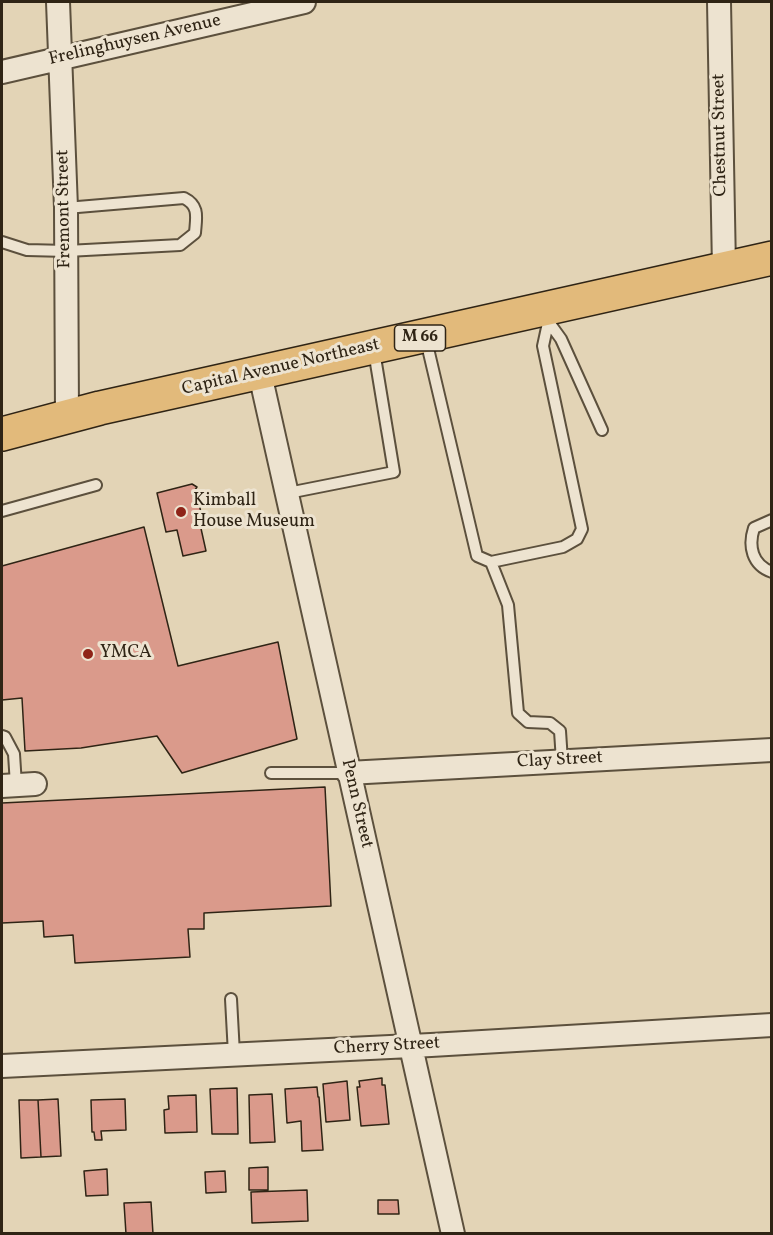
<!DOCTYPE html>
<html>
<head>
<meta charset="utf-8">
<style>
	body { margin:0 }
	#map { position:relative; width:773px; height:1235px; overflow:hidden; background:#e3d4b6; font-family:Vollkorn,serif }
	canvas { display:block }
	.frame { position:absolute; inset:0; border:3px solid #2f2415; pointer-events:none }
</style>
</head>
<body>
<div id="map">
<canvas width="773" height="1235"></canvas>
<div class="frame"></div>
</div>
<script>
const c = document.querySelector('canvas').getContext('2d');
c.lineJoin = 'round';
function fill(path, color) { c.fillStyle = color; c.fill(path, 'evenodd'); }
function strokePath(path, color, width, dash) { c.strokeStyle = color; c.lineWidth = width; c.lineCap = dash ? 'butt' : 'round'; c.setLineDash(dash || []); c.stroke(path); }
function write(font, color, halo, rows, align = 'center') {
  c.font = font + ' Vollkorn,serif'; c.lineWidth = 6; c.setLineDash([]); c.textBaseline = 'middle'; c.strokeStyle = halo; c.fillStyle = color; for (const [text, x, y, turn = 0] of rows) {
    c.save(); c.translate(x, y); c.rotate((+turn || 0) * Math.PI / 180); c.textAlign = isNaN(turn) ? turn : align; if (halo) c.strokeText(text, 0, 0); c.fillText(text, 0, 0); c.restore();
  }
}
const building = new Path2D(`
	M192,484L197,487L195,490L204,523L200,524L206,551L183,556L177,530L166,532L157,493Z
	M144,527L178,666L278,642L297,739L182,773L157,736L81,748L25,751L22,698L2,700V566Z
	M325,787L331,906L204,913V929H188L190,957L75,963L73,935L44,937L43,921L2,923V803Z
	M382,1078V1085H385L389,1124L361,1126L357,1087H360L359,1081Z
	M347,1081L350,1120L326,1122L323,1084Z
	M317,1087L318,1097H319L323,1150L302,1151L301,1121L287,1123L285,1089Z
	M237,1088L238,1134H212L210,1089Z
	M272,1094L275,1142L250,1143L249,1095Z
	M196,1095L197,1132L165,1133L164,1110L169,1109L168,1096Z
	M58,1099L61,1156L41,1157L38,1100Z
	M125,1099L126,1130L101,1131L102,1140H95L94,1132H92L91,1100Z
	M19,1100H38L41,1157L21,1158Z
	M268,1167V1190H249V1168Z
	M107,1169L108,1195L86,1196L84,1171Z
	M225,1171L226,1192L206,1193L205,1172Z
	M307,1190L308,1221L252,1223L251,1192Z
	M378,1200H398L399,1214H378Z
	M151,1202L153,1234H126L124,1203Z`);
const lane = new Path2D(`
	M2,242L27,250L67,251L180,245L195,233C196,218 200,206 184,198L66,208
	M548,321L561,339L602,430
	M426,340L477,556L491,562L563,547L577,539L582,529L543,346L548,323
	M288,493L394,472L374,351
	M2,511L96,485
	M772,520L754,528C748,546 752,565 772,572
	M491,562L508,605L518,713L528,722L550,723L560,731L562,761
	M2,736L5,737L14,754L16,785
	M271,773H348
	M231,999L234,1054`);
const street = new Path2D(`
	M58,2L66,208L67,416
	M719,2L724,268
	M2,72L304,2
	M260,374L453,1234
	M348,773L772,750
	M2,786L35,784
	M2,1066L431,1045L772,1025`);
const primary = new Path2D(`
	M2,434L100,408L772,258`);
const markers = [
	[181,512,6,"#8f2418"],
	[88,654,6,"#8f2418"]
];
const shields = [
	[420,338,51]
];
const shieldNames = [
	["M 66",420,338]
];
const streetNames = [
	["Frelinghuysen Avenue",135,41,-13],
	["Chestnut Street",721,135,-91],
	["Fremont Street",65,209,-91],
	["Capital Avenue Northeast",281,368,-13],
	["Clay Street",560,761,-3],
	["Penn Street",356,804,77],
	["Cherry Street",387,1047,-3]
];
const poiNames = [
	["Kimball",193,502],
	["House Museum",193,523],
	["YMCA",100,654]
];
fill(building, '#da9a8b');
strokePath(building, '#2f2415', 1.5);
strokePath(lane, '#5c503d', 14);
strokePath(street, '#5c503d', 26);
strokePath(primary, '#2f2415', 36);
strokePath(lane, '#ede3d0', 10);
strokePath(street, '#ede3d0', 22);
strokePath(primary, '#e2ba7b', 33);
for (const [x, y, r, color] of markers) { const dot = new Path2D(); dot.arc(x, y, r, 0, 2 * Math.PI); c.fillStyle = color; c.fill(dot); strokePath(dot, '#ede3d0', 2); }
for (const [x, y, w] of shields) { const box = new Path2D(); box.roundRect(x - w / 2, y - 13, w, 26, 4.5); c.fillStyle = '#ede3d0'; c.fill(box); strokePath(box, '#2f2415', 1.5); }
write('bold 16px', '#2f2415', null, shieldNames);
write('18px', '#2f2415', '#ede3d0', streetNames);
write('18px', '#2f2415', '#ede3d0', poiNames, 'left');
</script>
</body>
</html>
